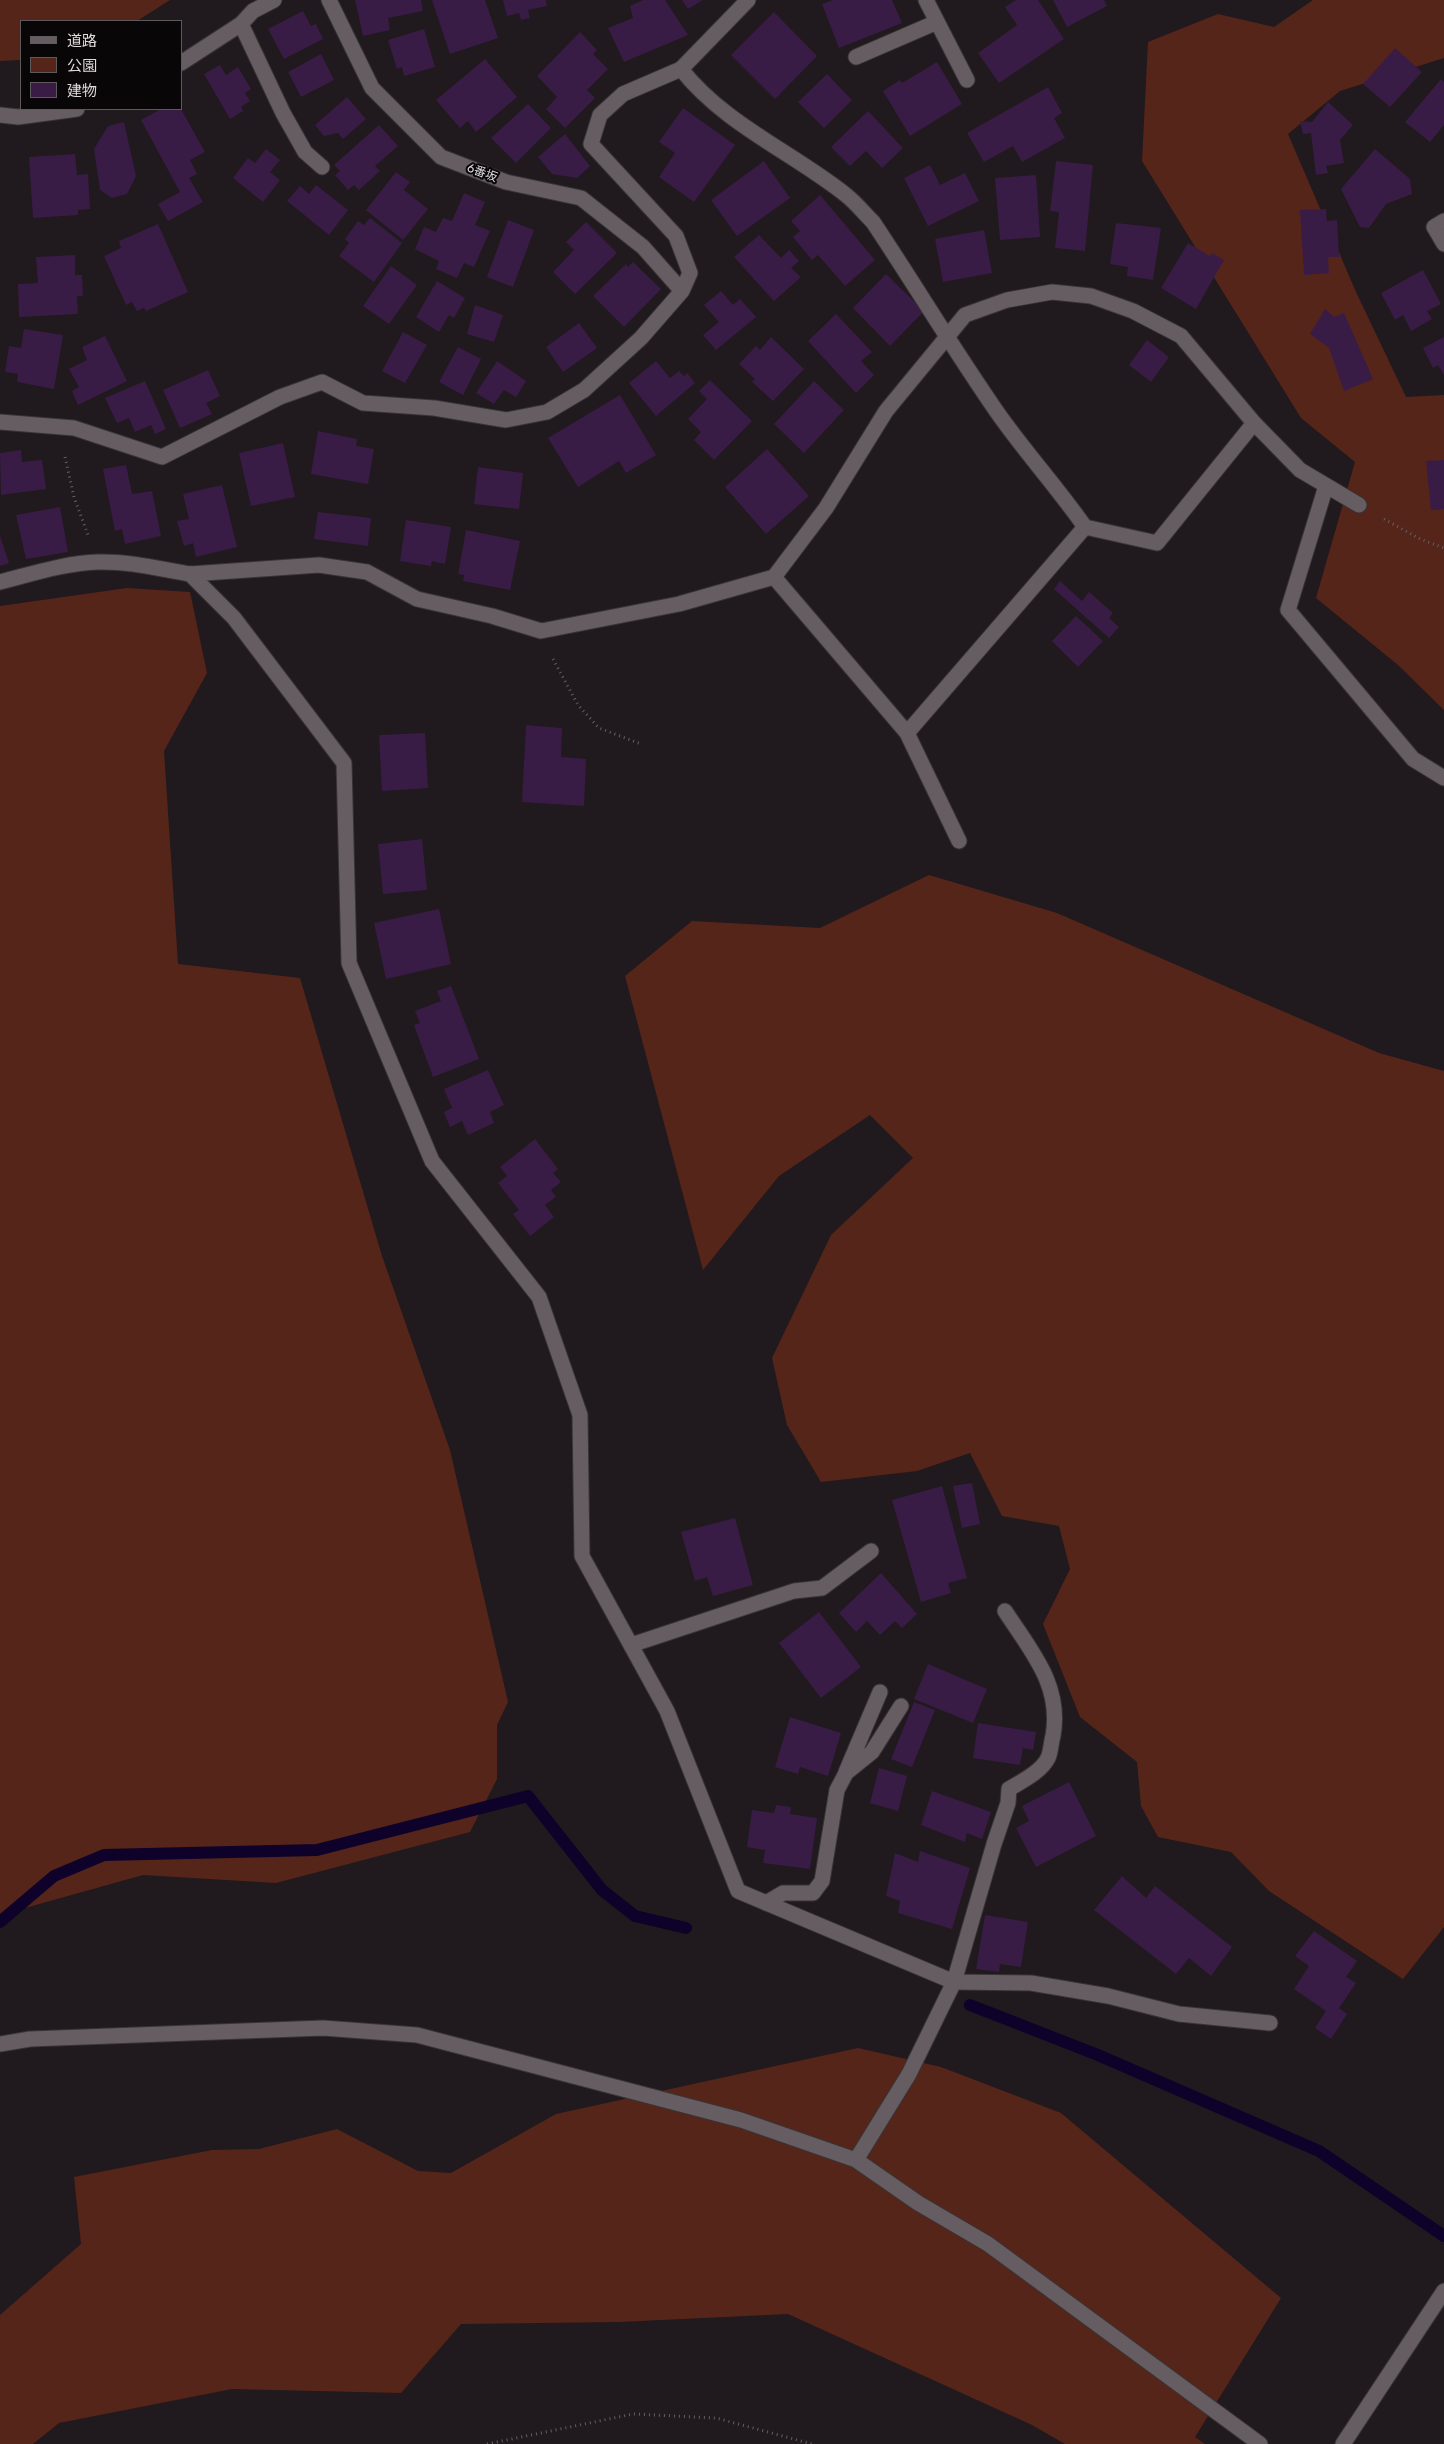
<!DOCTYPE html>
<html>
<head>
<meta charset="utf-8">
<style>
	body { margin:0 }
	#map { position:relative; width:1444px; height:2444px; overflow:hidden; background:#20191d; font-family:Rubik,"Noto Sans JP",sans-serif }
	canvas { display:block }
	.legend { position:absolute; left:20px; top:20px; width:162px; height:90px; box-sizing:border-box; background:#080607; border:1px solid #5e5a5c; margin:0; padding:6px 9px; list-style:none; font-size:15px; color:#ded9dc }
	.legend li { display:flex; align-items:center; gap:10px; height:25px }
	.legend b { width:25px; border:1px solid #5e5a5c }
</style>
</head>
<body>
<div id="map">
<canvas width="1444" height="2444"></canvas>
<ul class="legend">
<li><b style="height:6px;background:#655d62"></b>道路</li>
<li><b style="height:14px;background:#56251a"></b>公園</li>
<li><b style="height:14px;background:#391c45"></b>建物</li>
</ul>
</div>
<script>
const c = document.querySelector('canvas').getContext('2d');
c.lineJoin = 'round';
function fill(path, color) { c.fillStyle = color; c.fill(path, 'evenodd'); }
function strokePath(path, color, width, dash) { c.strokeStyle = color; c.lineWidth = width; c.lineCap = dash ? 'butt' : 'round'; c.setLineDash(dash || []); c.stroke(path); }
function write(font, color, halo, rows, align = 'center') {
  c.font = font + ' Rubik,"Noto Sans JP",sans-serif'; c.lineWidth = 4; c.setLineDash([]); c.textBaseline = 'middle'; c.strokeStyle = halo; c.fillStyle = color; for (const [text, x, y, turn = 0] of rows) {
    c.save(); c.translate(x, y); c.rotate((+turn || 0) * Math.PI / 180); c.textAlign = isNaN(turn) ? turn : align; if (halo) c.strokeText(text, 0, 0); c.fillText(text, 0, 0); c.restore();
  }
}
const green = new Path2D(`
	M0,0H170L137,21H21V60L0,61Z
	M1313,0H1444V58L1340,91L1288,134L1356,292L1406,397L1444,395V710L1398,665L1316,598L1355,462L1301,418L1142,161L1148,42L1218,14L1274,27Z
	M127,588L190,592L207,673L164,751L178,964L300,978L382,1256L450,1450L508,1702L497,1725V1779L470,1832L276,1883L143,1875L0,1915V606Z
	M929,875L1057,913L1379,1053L1444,1071V1927L1403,1979L1269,1891L1231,1852L1158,1837L1141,1806L1137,1762L1080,1717L1043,1624L1070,1569L1059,1526L1002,1516L970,1453L917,1471L821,1482L787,1425L772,1358L831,1235L913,1158L870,1115L779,1176L703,1270L625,976L692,921L820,928Z
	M858,2048L941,2067L1061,2113L1281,2298L1195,2437L1205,2444H1065L1032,2425L788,2314L619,2322L461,2324L401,2393L232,2389L59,2423L33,2444H0V2315L81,2244L74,2177L212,2150L259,2149L337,2129L418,2171L451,2173L556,2114Z`);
const stream = new Path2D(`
	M0,1922L54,1876L104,1855L317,1850L528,1796L602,1890L635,1916L686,1928
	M970,2005L1098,2055L1319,2151L1444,2236`);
const building = new Path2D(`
	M355,0H421L423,11L388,18L390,30L363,36Z
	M432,0H485L498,38L450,54Z
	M503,0H546L547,6L528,10L530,18L521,20L519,13L507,16Z
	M643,0H665L688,35L624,62L608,28L633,18L630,6Z
	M682,0H703L688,9Z
	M833,0H892L902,23L839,48L822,4Z
	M1016,0H1038L1064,39L999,83L978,53L1017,25L1005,7Z
	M1053,0H1104L1107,6L1067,27Z
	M303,11L311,26L316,24L323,39L284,59L268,29Z
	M774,12L817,56L775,99L731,55Z
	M424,29L435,67L404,76L402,67L397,69L388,40Z
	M580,32L597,50L593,54L608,69L587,90L595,98L565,128L546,109L557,97L537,76Z
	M1395,48L1422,72L1390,107L1363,84Z
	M321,54L334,80L301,97L288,72Z
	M485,59L517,97L476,132L468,121L460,128L436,100Z
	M937,62L962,104L910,136L883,91L900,80L902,83Z
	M220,65L226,75L238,67L251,89L245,93L250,101L241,107L243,111L230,119L204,74Z
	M827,74L852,100L824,128L798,102Z
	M1441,79L1444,82V125L1430,142L1405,122Z
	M1048,87L1062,113L1054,118L1065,138L1022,162L1013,146L984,162L967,133Z
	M347,97L366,119L343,139L338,133L324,136L315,125Z
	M1328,102L1353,125L1340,140L1344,163L1326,166L1328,173L1316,175L1311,133L1303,134L1300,121L1312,122Z
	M528,104L551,128L516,163L491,138Z
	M683,108L735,145L694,202L659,177L675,153L659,142Z
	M161,109H181L205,152L190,160L197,174L189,178L203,202L168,221L158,204L180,192L141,120Z
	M868,111L903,148L882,168L866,151L850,166L831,147Z
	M124,122L136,176L127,194L112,198L100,190L94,149L108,126Z
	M379,125L398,146L375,166L380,171L359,190L354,185L348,190L335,175L340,171L334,165Z
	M565,134L590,166L577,178L552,174L538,157Z
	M266,149L280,160L270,172L280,180L263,202L233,178L248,158L255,163Z
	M1375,149L1410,179L1412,194L1386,204L1369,228L1360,227L1341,189Z
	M75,154L77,175L88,174L90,209L78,210V215L33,218L29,157Z
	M764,161L790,198L737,236L711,200Z
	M1056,161L1093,165L1085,251L1055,248L1059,212L1050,211Z
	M930,165L940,185L965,173L979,201L928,226L904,178Z
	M396,172L410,182L404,190L428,209L403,240L366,210Z
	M1036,175L1040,237L1000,240L995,178Z
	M316,185L348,210L329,235L287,201L300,186L309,194Z
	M464,193L485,202L475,225L490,231L474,267L464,263L457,278L436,269L439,261L415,249L424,227L436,232L443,218L452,221Z
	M820,195L875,260L845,286L818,255L812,260L793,237L800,231L791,221Z
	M1326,209L1327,221L1337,220L1339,257H1328L1329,273L1304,275L1300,210Z
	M370,218L402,243L374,282L339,256L349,243L345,239L358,221L364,225Z
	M508,220L534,230L513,287L487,277Z
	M586,222L617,253L575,294L553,272L574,250L566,242Z
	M1116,223L1161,228L1153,280L1127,276L1128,267L1110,264Z
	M158,224L188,292L146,311L144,308L137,311L132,302L126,305L104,256L121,248L119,241Z
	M984,230L992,273L943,282L935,239Z
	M759,235L781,258L789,250L799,261L791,268L801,277L774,301L734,257Z
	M1188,243L1210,256L1212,253L1224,260L1196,309L1161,288Z
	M75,255V275H82L83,296H77L78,314L19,317L18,284L38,283L36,257Z
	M633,262L661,289L624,327L593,296L626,264L628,267Z
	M391,266L417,285L389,324L363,306Z
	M1423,270L1441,304L1427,311L1432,319L1411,331L1403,315L1395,320L1381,293Z
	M886,274L924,311L890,346L853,308Z
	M437,281L465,298L454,318L449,315L439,332L416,317Z
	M721,291L733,305L740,299L756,317L716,350L703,335L719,322L704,305Z
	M475,305L503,315L494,342L467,334Z
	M1325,309L1334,317L1344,313L1373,379L1344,391L1329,348L1310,334Z
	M836,314L872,352L861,361L874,375L856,393L808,341Z
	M579,323L597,348L563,372L546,347Z
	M24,329L63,335L54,389L17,382L18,374L5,372L9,346L21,348Z
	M403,332L427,345L405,383L382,371Z
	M105,336L127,381L78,405L72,391L79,387L69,369L87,360L82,347Z
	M771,337L804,369L773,401L752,382L755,379L739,364L756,346L760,350Z
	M1444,337V375L1438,365L1433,368L1423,348Z
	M1147,340L1169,357L1151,382L1129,365Z
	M458,347L481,359L463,395L439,382Z
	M497,361L526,381L516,397L504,390L494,404L476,393Z
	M656,361L670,378L679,371L684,376L687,373L695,383L656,416L629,383Z
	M208,370L220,396L206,403L212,414L180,428L163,390Z
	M710,380L752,421L714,460L694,440L701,432L688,419L707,399L699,391Z
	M145,381L166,429L155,434L151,425L135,432L129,418L117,423L105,398Z
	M814,381L844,410L804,453L774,424Z
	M620,395L656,455L626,473L619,461L578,487L548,438Z
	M318,431L357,439L356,446L374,449L368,484L311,474Z
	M283,443L295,497L251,506L239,453Z
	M767,449L809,496L766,534L725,487Z
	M21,450L22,462L42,460L46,489L1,495L0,453Z
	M1444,460V509L1431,510L1426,461Z
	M126,465L132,494L152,491L161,536L125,544L122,529L115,531L103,469Z
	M478,467L523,473L519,509L474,504Z
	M222,485L237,547L196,557L193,543L184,546L177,521L189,519L183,494Z
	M60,507L68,552L26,559L16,515Z
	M318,512L371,518L368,546L314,539Z
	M406,520L451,527L445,564L432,561L431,566L400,561Z
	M466,530L520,541L510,590L463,581L464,575L458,574Z
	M0,536L9,563L0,566Z
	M1060,581L1082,601L1089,592L1113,613L1109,618L1119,627L1109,638L1054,589Z
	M1076,616L1103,641L1078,667L1052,641Z
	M526,725L562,728L561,757L586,759L584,806L522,802Z
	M425,733L428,788L382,791L379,735Z
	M422,839L427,890L383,894L378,844Z
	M439,909L451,964L386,979L374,923Z
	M451,986L479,1059L433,1077L414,1025L420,1023L415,1011L441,1001L437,991Z
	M488,1070L504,1105L490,1112L494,1123L468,1135L462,1121L450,1127L444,1112L452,1108L444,1089Z
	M535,1139L558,1169L553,1173L561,1182L551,1190L556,1197L545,1205L554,1217L530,1236L513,1214L519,1210L498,1183L507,1176L500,1167Z
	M972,1483L980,1524L962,1528L953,1486Z
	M942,1486L967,1578L948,1583L951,1593L921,1602L892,1500Z
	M735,1518L753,1585L713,1596L707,1577L695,1581L681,1532Z
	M881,1573L917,1614L902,1628L895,1621L880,1635L867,1621L856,1632L839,1613Z
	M819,1612L861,1667L821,1698L779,1643Z
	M928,1664L987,1689L973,1723L914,1699Z
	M914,1702L935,1710L912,1767L891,1759Z
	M790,1717L841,1733L828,1776L800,1767L798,1774L775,1767Z
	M978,1723L1036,1732L1033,1750L1023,1748L1020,1765L973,1758Z
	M879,1768L907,1776L898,1811L870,1803Z
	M1069,1782L1096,1836L1036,1867L1016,1828L1029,1821L1022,1806Z
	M932,1791L991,1812L982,1839L967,1833L965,1842L921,1825Z
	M776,1805L791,1807L790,1814L817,1818L810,1869L763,1863L765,1850L747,1847L752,1810L774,1813Z
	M920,1851L970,1868L952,1929L898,1913L900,1901L886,1896L895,1853L918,1862Z
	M1122,1876L1146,1898L1155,1886L1232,1947L1211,1976L1189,1958L1176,1974L1094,1910Z
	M985,1915L1028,1922L1021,1967L1000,1964L999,1972L976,1969Z
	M1314,1931L1357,1961L1346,1977L1356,1983L1339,2008L1347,2014L1331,2039L1315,2028L1326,2011L1294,1989L1309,1966L1295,1956Z`);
const path = new Path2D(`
	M65,457L74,497L88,535
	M1384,519L1420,539L1444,548
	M553,659L578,705L599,728L641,744
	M487,2444L633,2414L716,2418L812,2444`);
const service = new Path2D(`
	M329,0L372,88L441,157L506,182L581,198L643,247L682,291
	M926,0L967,80
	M241,24L283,113L305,152L322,167
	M856,57L937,22
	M1444,221L1434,227L1444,244
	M0,422L74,428L162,457L280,397L322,382L363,403L434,408L506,420L547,412L584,390L641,338L682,291L690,273L676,236L591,144L600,115L623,94L681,69
	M774,577L907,733L959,841
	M0,582C32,574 65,563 98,562C129,561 160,569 190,574
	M907,733L1085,527
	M1005,1611C1031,1651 1062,1685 1053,1736C1051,1742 1051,1752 1048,1758C1041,1772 1022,1781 1009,1789L1008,1803L994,1844L954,1982L1031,1983L1108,1996L1179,2014L1270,2023
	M631,1645L794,1591L822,1588L871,1551
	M846,1772L880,1692
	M766,1903L783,1893H813L822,1881L837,1790L846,1773L872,1752L901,1706`);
const minor = new Path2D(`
	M748,0L681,69C724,124 792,152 846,195C856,203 864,213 873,222C915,285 954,350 997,412C1025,452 1057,487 1085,527L1157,543L1254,423
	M181,63L241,24L253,11L274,0
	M0,115L18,117L77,109
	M1326,486L1288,610L1413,759L1444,778
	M190,574L234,618L344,763L349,963L432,1161L539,1297L580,1415L582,1556L667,1711L738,1891L954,1982L909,2074L856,2160
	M190,574L319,565L367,572L417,599L492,616L541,631L679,604L774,577L826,508L886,411L965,315L1007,300L1052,292L1091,296L1133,311L1181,336L1254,423L1300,470L1359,505
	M0,2044L30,2039L323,2028L417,2035L741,2120L856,2160L918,2203L988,2244L1260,2444
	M1343,2444L1444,2291`);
const streetNames = [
	["6番坂",482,173,21]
];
fill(green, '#56251a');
strokePath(stream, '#0e022a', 12);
fill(building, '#391c45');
strokePath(service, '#383436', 17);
strokePath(minor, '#383436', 17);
strokePath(path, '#655f63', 3, [1, 4]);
strokePath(service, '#655d62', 15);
strokePath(minor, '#655d62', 15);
write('12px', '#ded9dc', '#080607', streetNames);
</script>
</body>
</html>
